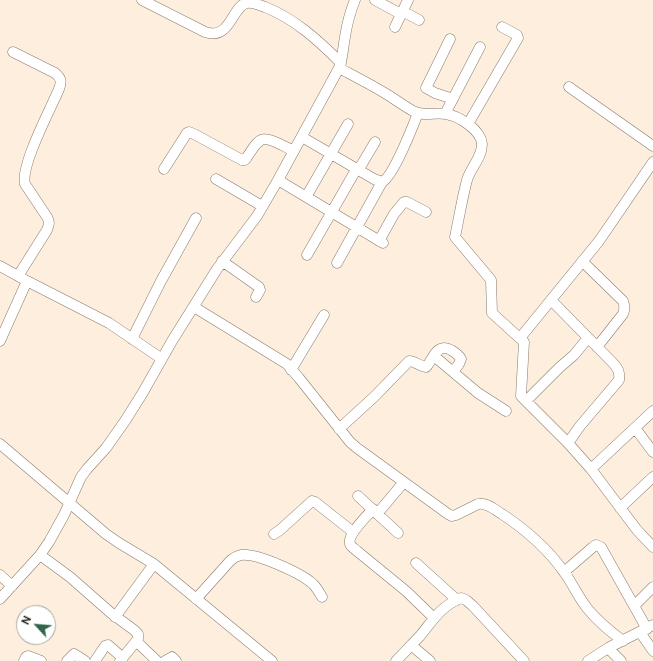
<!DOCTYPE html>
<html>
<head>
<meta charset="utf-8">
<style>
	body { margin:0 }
	#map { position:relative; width:653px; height:661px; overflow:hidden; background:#fdeedd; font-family:"DM Sans",sans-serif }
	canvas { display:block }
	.north { position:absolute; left:16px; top:605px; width:40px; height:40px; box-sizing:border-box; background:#fff; border:1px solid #a7a5a3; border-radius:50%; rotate:296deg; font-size:11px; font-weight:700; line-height:16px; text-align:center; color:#241f19 }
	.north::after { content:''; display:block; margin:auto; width:14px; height:18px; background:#30654b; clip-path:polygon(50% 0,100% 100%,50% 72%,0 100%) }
</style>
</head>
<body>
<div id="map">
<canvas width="653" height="661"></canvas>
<div class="north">N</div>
</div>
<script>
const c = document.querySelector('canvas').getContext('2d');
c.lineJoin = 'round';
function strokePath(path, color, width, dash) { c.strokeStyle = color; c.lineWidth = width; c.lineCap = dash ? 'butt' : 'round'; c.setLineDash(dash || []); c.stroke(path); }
const minor = new Path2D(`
	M142,0L205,32C231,41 232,5 247,3C253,2 259,5 265,7C295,19 318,40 341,63
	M375,0L399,13L404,12L419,20
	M395,27L408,0
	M450,39L426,88L435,93L453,99
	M13,52L55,73C61,78 62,81 59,89C51,108 20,166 25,184L47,217C50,222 49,225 47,230L18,276
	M339,68C356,77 372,85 388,95C396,100 404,106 413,111C425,117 434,112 446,114C459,116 481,130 482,144C482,158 471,167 467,180C462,199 459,218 455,237L491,280L492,313L524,342L521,396L568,443
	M569,87L653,146
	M445,114L480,47
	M468,124L518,38L517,35L502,27
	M302,137L374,179L382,182C393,177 413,126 418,113
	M164,169L187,133L189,132L194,134L242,160H245L247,157C251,152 255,143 261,140C268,136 287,148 294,151
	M359,169L375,142
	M216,179L262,206
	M278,180L383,243
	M306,197L348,124
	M379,241L394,214L404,202H407L426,212
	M307,255L357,168
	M222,261L259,287L260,290L256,297
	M582,261L623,301C625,306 625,309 623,314L597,347
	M337,263L382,182
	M0,266L27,281L109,323L162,359
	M551,300L612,362C618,368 620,372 619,380L580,426L568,443L591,469L637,530L653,547
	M194,307L287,364L299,378L350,442L357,448L448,514L452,516L456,515L478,504C487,502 495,510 502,514C526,530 548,549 564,572C573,584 578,597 587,608C597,621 610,631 623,641
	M520,338L599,241L653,162
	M132,339L161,281L196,218
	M0,341L27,281
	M434,356L478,393L506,411
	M291,370L324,315
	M526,401L560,367L574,355L588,338
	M635,428L653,452
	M339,429L375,396L409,361C415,361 419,366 426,367L427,366C434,356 438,343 451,350C456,353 459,355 461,359L459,364L453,372
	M0,444L106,534L119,543L154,564L272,661
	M591,469L653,411
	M358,496L398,533
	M620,508L653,477
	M373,509C367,516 347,535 350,544C351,547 355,549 357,551L406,591L434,618
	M377,514L404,482
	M274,534L280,530L312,501L315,502L353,532
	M40,555L70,577L111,613L134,630L138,634V639L120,661
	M416,563L457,600
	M564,572L593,547L596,545L601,547L647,629
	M0,575L12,586
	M0,599L40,555L49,542L64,515L81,477L87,469L106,448L125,421L142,394L172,341L217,269L257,216L278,180L339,68C343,58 343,47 345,37C347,24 350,12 355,0
	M196,599L230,561C233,558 237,556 241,555C257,553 301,573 313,584C317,588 319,592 322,597
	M634,606L653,587
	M115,617L154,564
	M640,632L653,651
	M136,641L157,661
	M411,645L430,661
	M608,648L621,661
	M24,661L26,657L28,656L41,661
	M67,661L74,654L85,661
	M95,661L105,646L108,645L123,658
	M165,661L172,657L176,661
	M396,661C404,653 412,644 420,636C433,620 441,606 461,598L466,600L473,606L524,661
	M588,661L608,648L653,625`);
strokePath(minor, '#87796b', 11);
strokePath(minor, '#fff', 10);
</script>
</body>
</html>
